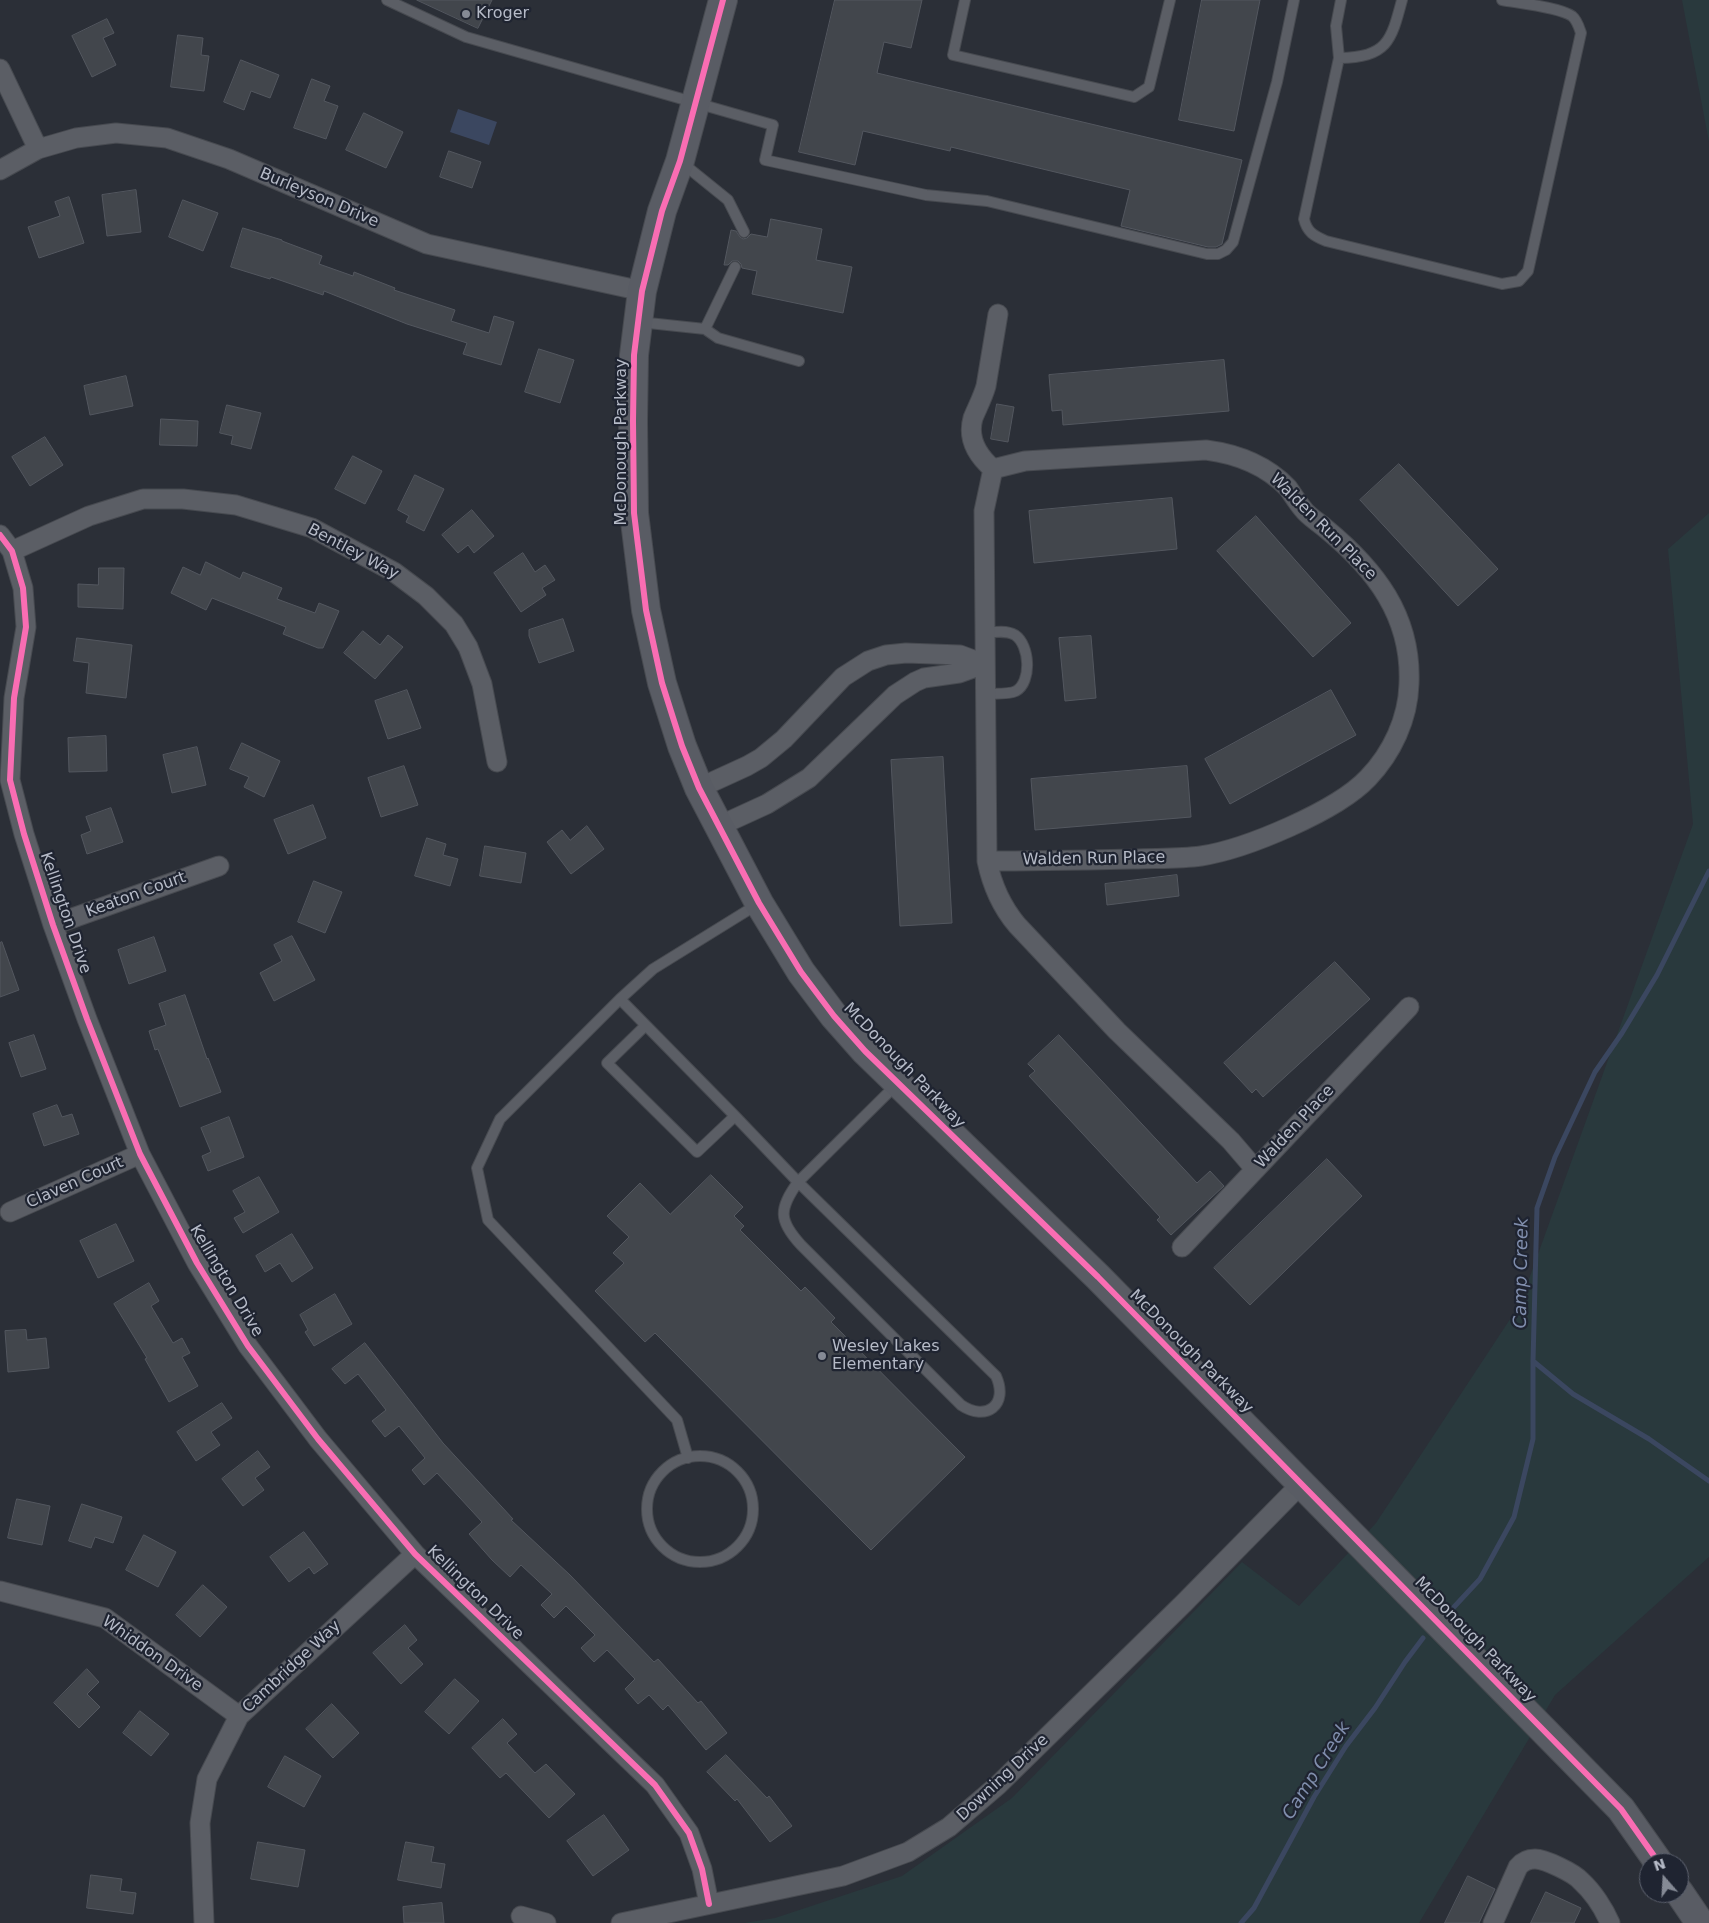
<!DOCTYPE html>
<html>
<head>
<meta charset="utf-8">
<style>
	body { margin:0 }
	#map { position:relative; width:1709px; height:1923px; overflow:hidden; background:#2b2f37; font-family:"DejaVu Sans",sans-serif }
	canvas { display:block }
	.north { position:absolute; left:1639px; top:1853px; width:50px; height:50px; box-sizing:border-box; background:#1f2431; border:1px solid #5b606d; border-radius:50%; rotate:341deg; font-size:14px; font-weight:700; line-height:20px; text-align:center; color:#b6bbc8 }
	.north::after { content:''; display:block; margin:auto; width:18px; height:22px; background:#858a95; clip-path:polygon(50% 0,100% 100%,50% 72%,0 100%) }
</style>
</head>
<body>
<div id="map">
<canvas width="1709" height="1923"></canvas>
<div class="north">N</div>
</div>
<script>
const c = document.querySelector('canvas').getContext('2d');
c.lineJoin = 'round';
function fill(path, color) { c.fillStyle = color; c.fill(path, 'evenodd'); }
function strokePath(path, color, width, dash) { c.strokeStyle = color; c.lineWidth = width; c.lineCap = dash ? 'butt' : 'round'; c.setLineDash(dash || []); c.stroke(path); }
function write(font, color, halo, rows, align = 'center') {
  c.font = font + ' "DejaVu Sans",sans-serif'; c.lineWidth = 4.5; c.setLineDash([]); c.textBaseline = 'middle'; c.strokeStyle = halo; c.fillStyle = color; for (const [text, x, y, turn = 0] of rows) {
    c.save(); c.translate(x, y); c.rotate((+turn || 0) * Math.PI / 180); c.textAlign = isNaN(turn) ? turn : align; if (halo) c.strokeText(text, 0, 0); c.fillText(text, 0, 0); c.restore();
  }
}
const green = new Path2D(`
	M1682,0H1709V144V142Z
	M1709,513V1557L1555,1695L1419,1923H744L775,1918L902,1876L1012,1798L1242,1562L1299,1606L1376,1523L1520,1304L1693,824L1668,549Z`);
const water = new Path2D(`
	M458,109L497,122L489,145L450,132Z`);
const stream = new Path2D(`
	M1533,1361L1573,1394L1649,1439L1709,1481
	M1454,1607L1480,1579L1514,1517L1533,1439V1361L1537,1208L1555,1157L1595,1072L1622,1033L1657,975L1709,871
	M1241,1923L1254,1908L1314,1797L1346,1746L1375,1708L1405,1662L1423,1638`);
const building = new Path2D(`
	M417,0H492L478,28Z
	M835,0H922L911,48L884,42L877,73L1242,160L1222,244L1216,247H1208L1121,226L1130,190L951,147L950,151L863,131L855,165L799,152Z
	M1202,0H1260L1234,131L1179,120Z
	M107,19L114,33L103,38L116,65L92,77L72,36Z
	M178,35L203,38L201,55L209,56L204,91L171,87Z
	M241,60L279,75L270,98L251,91L244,110L224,102Z
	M312,79L330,86L324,101L338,106L326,139L294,128Z
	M364,113L403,132L386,168L346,150Z
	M449,151L481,162L472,188L440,177Z
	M136,190L141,232L107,236L102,195Z
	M69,197L84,243L39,258L28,227L60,216L55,202Z
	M183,200L218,213L203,251L169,237Z
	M771,219L822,229L816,260L852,267L843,313L752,294L757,271L742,268L741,264L738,261H732L728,265H724L731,230L736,231L740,237L743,239L747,238L751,234L767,237Z
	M243,228L282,240V241L322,256L319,264L353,276L354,272L395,288L394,290L455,310L451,321L489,333L494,316L514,322L501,365L463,354L467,343L407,324L324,291L323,295L271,277L270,279L231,267Z
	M539,349L574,360L560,403L525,392Z
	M1224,360L1229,411L1063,425L1062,410L1052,411L1049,375Z
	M126,376L133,406L90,415L84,386Z
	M997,404L1014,407L1008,442L991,439Z
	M227,405L261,413L251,449L231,444L233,436L220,433Z
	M161,419L198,421L197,446L160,445Z
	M45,437L63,465L30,486L12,457Z
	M353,456L382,471L365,504L335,489Z
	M1399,464L1498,569L1458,606L1360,500Z
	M415,475L444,489L424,531L406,522L409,516L398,510Z
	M1172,498L1177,549L1034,563L1029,511Z
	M472,510L494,536L474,553L468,545L458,553L442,535Z
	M1256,516L1351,623L1313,657L1217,551Z
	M523,553L535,572L545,565L555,580L542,588L546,595L521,612L494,573Z
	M206,562L240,579L243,572L282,588L277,599L315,613L319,603L339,611L323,648H318L283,634L286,627L212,598L206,610L171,593L183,567L200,575Z
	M99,568H124L123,609L78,607V584L98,585Z
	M563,619L574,651L539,663L529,636V630Z
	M363,631L380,645L388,635L403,647L375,679L344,653Z
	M1091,636L1096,698L1065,701L1059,638Z
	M77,638L132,645L126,698L86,693L89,663L74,661Z
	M407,690L421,728L388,739L375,701Z
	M1331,690L1356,735L1230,804L1205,759Z
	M106,736L107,771L69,772L68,738Z
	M242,743L280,761L264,797L244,787L249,777L230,769Z
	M197,747L206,785L172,793L163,755Z
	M943,757L952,923L900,926L891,760Z
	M404,766L418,805L381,817L368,778Z
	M1187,766L1191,817L1035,830L1031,779Z
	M313,805L326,838L288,854L274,820Z
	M111,808L123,842L87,854L81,835L91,831L86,817Z
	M587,826L604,849L571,874L547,842L562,830L570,840Z
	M427,838L446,844L443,855L458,859L450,886L415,876Z
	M485,846L526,853L521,883L480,876Z
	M1177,875L1179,896L1107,905L1105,884Z
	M314,881L342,892L325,933L298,922Z
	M292,936L315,980L274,1001L260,973L282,961L274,945Z
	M154,937L166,971L129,984L118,950Z
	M2,942L19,990L0,997V943Z
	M1335,962L1370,999L1263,1097L1256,1089L1252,1093L1224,1063Z
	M185,995L207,1059L208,1058L221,1092L180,1107L158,1049L155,1050L149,1031L166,1025L159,1004Z
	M34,1035L46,1069L21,1077L9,1043Z
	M1059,1035L1197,1183L1210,1171L1224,1186L1171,1235L1157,1220L1160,1217L1029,1076L1035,1071L1028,1064Z
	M57,1105L62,1117L72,1114L79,1134L44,1146L33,1114Z
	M229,1117L244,1157L208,1171L202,1156L211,1152L201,1128Z
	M1327,1159L1362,1196L1250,1305L1214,1268Z
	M711,1175L743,1207L734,1216L744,1226L740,1230L801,1291L805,1287L835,1318L831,1322L965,1457L871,1550L655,1333L645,1342L595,1291L624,1263L613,1253L629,1237L607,1216L640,1183L670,1214Z
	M259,1177L279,1212L243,1233L234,1218L245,1212L233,1191Z
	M116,1224L134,1261L98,1278L80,1241Z
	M292,1234L313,1268L292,1282L280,1263L265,1272L256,1256Z
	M149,1283L159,1301L151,1306L173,1343L182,1338L190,1353L182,1357L198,1386L169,1402L145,1359L147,1358L114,1304Z
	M335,1294L352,1324L314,1346L305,1332L308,1330L300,1315Z
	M26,1330L27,1340L46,1338L49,1368L8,1372L5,1331Z
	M365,1343L443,1443L513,1519L511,1520L570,1575L654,1662L658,1659L698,1703L701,1701L727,1733L706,1750L668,1705L663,1710L649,1695L638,1704L625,1689L635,1679L607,1650L594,1662L581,1648L595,1635L566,1606L554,1618L541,1605L552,1594L521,1565L510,1577L492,1560L469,1534L482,1522L437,1473L424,1485L412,1470L425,1458L399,1426L385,1437L372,1421L386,1410L358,1374L345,1384L332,1369Z
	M222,1403L232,1418L211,1432L220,1445L196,1461L177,1432Z
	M258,1451L270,1467L255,1478L264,1490L243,1506L222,1479Z
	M17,1499L50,1506L42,1545L8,1538Z
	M82,1504L122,1517L113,1543L95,1537L91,1548L69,1541Z
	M304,1532L328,1564L314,1574L309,1567L289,1582L270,1557Z
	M144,1535L176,1552L158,1587L126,1570Z
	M203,1585L227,1607L200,1637L176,1615Z
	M405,1625L417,1640L408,1648L423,1664L401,1684L373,1653Z
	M87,1669L99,1682L87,1694L100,1707L79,1728L54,1703Z
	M455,1679L479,1701L449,1734L425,1712Z
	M332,1704L359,1733L333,1758L306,1729Z
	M140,1711L169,1734L151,1756L123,1733Z
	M503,1719L517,1734L507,1743L535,1773L546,1764L575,1794L549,1818L506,1773L500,1778L472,1748Z
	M726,1755L767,1798L769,1796L792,1826L770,1842L737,1799L735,1801L707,1772Z
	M285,1756L321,1776L304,1807L268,1787Z
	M604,1815L629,1850L593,1876L567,1841Z
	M258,1842L305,1850L298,1887L251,1879Z
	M406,1842L434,1847L431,1862L445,1864L441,1888L398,1880Z
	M91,1875L122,1879L120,1891L136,1893L133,1914L87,1908Z
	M1468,1876L1495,1889L1479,1923H1445Z
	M1546,1892L1581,1908L1574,1923H1531Z
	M442,1903L444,1923H404L403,1907Z`);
const lane = new Path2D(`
	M387,0L466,37L773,125L765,160L926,195L987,201L1207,254H1218L1226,250L1233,242L1277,82L1294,0
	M965,0L953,55L1134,97L1149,87L1170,0
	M1341,0L1336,26L1339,58L1304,219C1307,232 1314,236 1326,241L1502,284L1519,281L1528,271L1581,33C1579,27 1577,20 1572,16C1559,7 1518,3 1502,0
	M1339,58C1387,57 1391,42 1402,0
	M681,162L728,200L744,232
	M639,322L705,329L718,338L799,361
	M705,329L735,267
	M984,633C994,632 1006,630 1015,635C1030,645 1032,682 1016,691C1008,695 993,693 985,694
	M620,999L735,1116L798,1182L996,1376C1009,1405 986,1422 961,1405L801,1245C778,1220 779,1209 798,1182L897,1084
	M645,1026L607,1063L697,1152L735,1116
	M647 1509a53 53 0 1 1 106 0a53 53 0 1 1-106 0Z
	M688,1458L677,1420L488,1220L477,1168L500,1119L620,999L653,969L758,904`);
const street = new Path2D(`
	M0,69L38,149
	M0,170L38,149L76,138L116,133L167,138L229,159L427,244L642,291
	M993,469L984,511L987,861C992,885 1001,906 1017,925L1117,1031L1231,1141L1255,1169
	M993,469C978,456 967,439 973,418C977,408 983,397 986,386C990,362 994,338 998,314
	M0,535L12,551L23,588L26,627L14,698L10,780L24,834L53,925L87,1019L140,1154L197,1263L248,1346L318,1439L415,1554L655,1785L689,1833L702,1869L709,1904
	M12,551L89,516L143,499H183L236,505L312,528L394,572L426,596L454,624L468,647L482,684L497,762
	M699,788L747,766L761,758L784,739L843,677L868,661L886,655L906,653L960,655L984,664
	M719,826L767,804L809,778L895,695L915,682L924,678L959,673L984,664
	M987,861C1036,861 1085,860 1134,859C1156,858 1180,859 1201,856C1246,849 1337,811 1368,778C1392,753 1408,719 1409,684C1412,616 1375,569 1325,528C1318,522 1308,516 1303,509C1297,502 1293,495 1288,488C1266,465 1237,454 1206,450L1025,461L993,469
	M53,925L219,866
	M10,1212L140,1154
	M1182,1247L1409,1007
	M0,1591L105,1618L239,1716
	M521,1916L546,1923
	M204,1923L200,1823L207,1779L239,1716L415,1554
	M621,1923L843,1876L908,1852L949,1827L998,1785L1184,1603L1301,1484
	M1493,1923L1518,1867C1522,1862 1528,1859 1535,1859C1545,1859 1574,1873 1581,1881C1593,1892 1604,1909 1610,1923`);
const secondary = new Path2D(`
	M723,0L680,161L662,211L642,291L634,355L633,421L634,513L646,610L662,683L682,746L699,788L759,903L801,972L834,1016L865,1051L1098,1277L1621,1809L1659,1863
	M1679,1892L1700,1923`);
const cycleway = new Path2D(`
	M723,0L680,161L662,211L642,291L634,355L633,421L634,513L646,610L662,683L682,746L699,788L759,903L801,972L834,1016L865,1051L1098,1277L1621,1809L1659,1863
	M0,535L12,551L23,588L26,627L14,698L10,780L24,834L53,925L87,1019L140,1154L197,1263L248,1346L318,1439L415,1554L655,1785L689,1833L702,1869L709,1904`);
const markers = [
	[466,14,5,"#858a95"],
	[822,1356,5,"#858a95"]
];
const poiNames = [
	["Kroger",476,14],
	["Wesley Lakes",832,1347],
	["Elementary",832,1365]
];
const streetNames = [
	["Burleyson Drive",319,198,23],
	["McDonough Parkway",622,442,-90],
	["Walden Run Place",1323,527,45],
	["Bentley Way",353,552,28],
	["Walden Run Place",1094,859,-1],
	["Keaton Court",136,895,-20],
	["Kellington Drive",65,913,71],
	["McDonough Parkway",904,1066,46],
	["Walden Place",1295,1127,-47],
	["Claven Court",75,1183,-24],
	["Kellington Drive",226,1281,59],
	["McDonough Parkway",1191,1352,45],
	["Kellington Drive",475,1593,44],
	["McDonough Parkway",1475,1640,46],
	["Whiddon Drive",152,1654,35],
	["Cambridge Way",292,1667,-43],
	["Downing Drive",1003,1778,-43]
];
const waterNames = [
	["Camp Creek",1522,1273,-89],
	["Camp Creek",1317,1771,-58]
];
fill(green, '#29393d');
fill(water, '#3b4760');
strokePath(stream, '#3b4760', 5);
fill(building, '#42464c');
strokePath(building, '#53575f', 1);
strokePath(lane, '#474a50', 12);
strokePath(street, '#474a50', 21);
strokePath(secondary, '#474a50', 30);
strokePath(lane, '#5b5e65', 10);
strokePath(street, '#5b5e65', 19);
strokePath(secondary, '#595c64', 28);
strokePath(cycleway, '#f96db3', 6);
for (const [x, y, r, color] of markers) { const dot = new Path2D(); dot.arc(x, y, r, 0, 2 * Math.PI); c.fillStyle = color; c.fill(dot); strokePath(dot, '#1f2431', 2); }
write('16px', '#b6bbc8', '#1f2431', poiNames, 'left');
write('16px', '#b6bbc8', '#1f2431', streetNames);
write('italic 18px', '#808ead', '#1f2431', waterNames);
</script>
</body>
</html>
